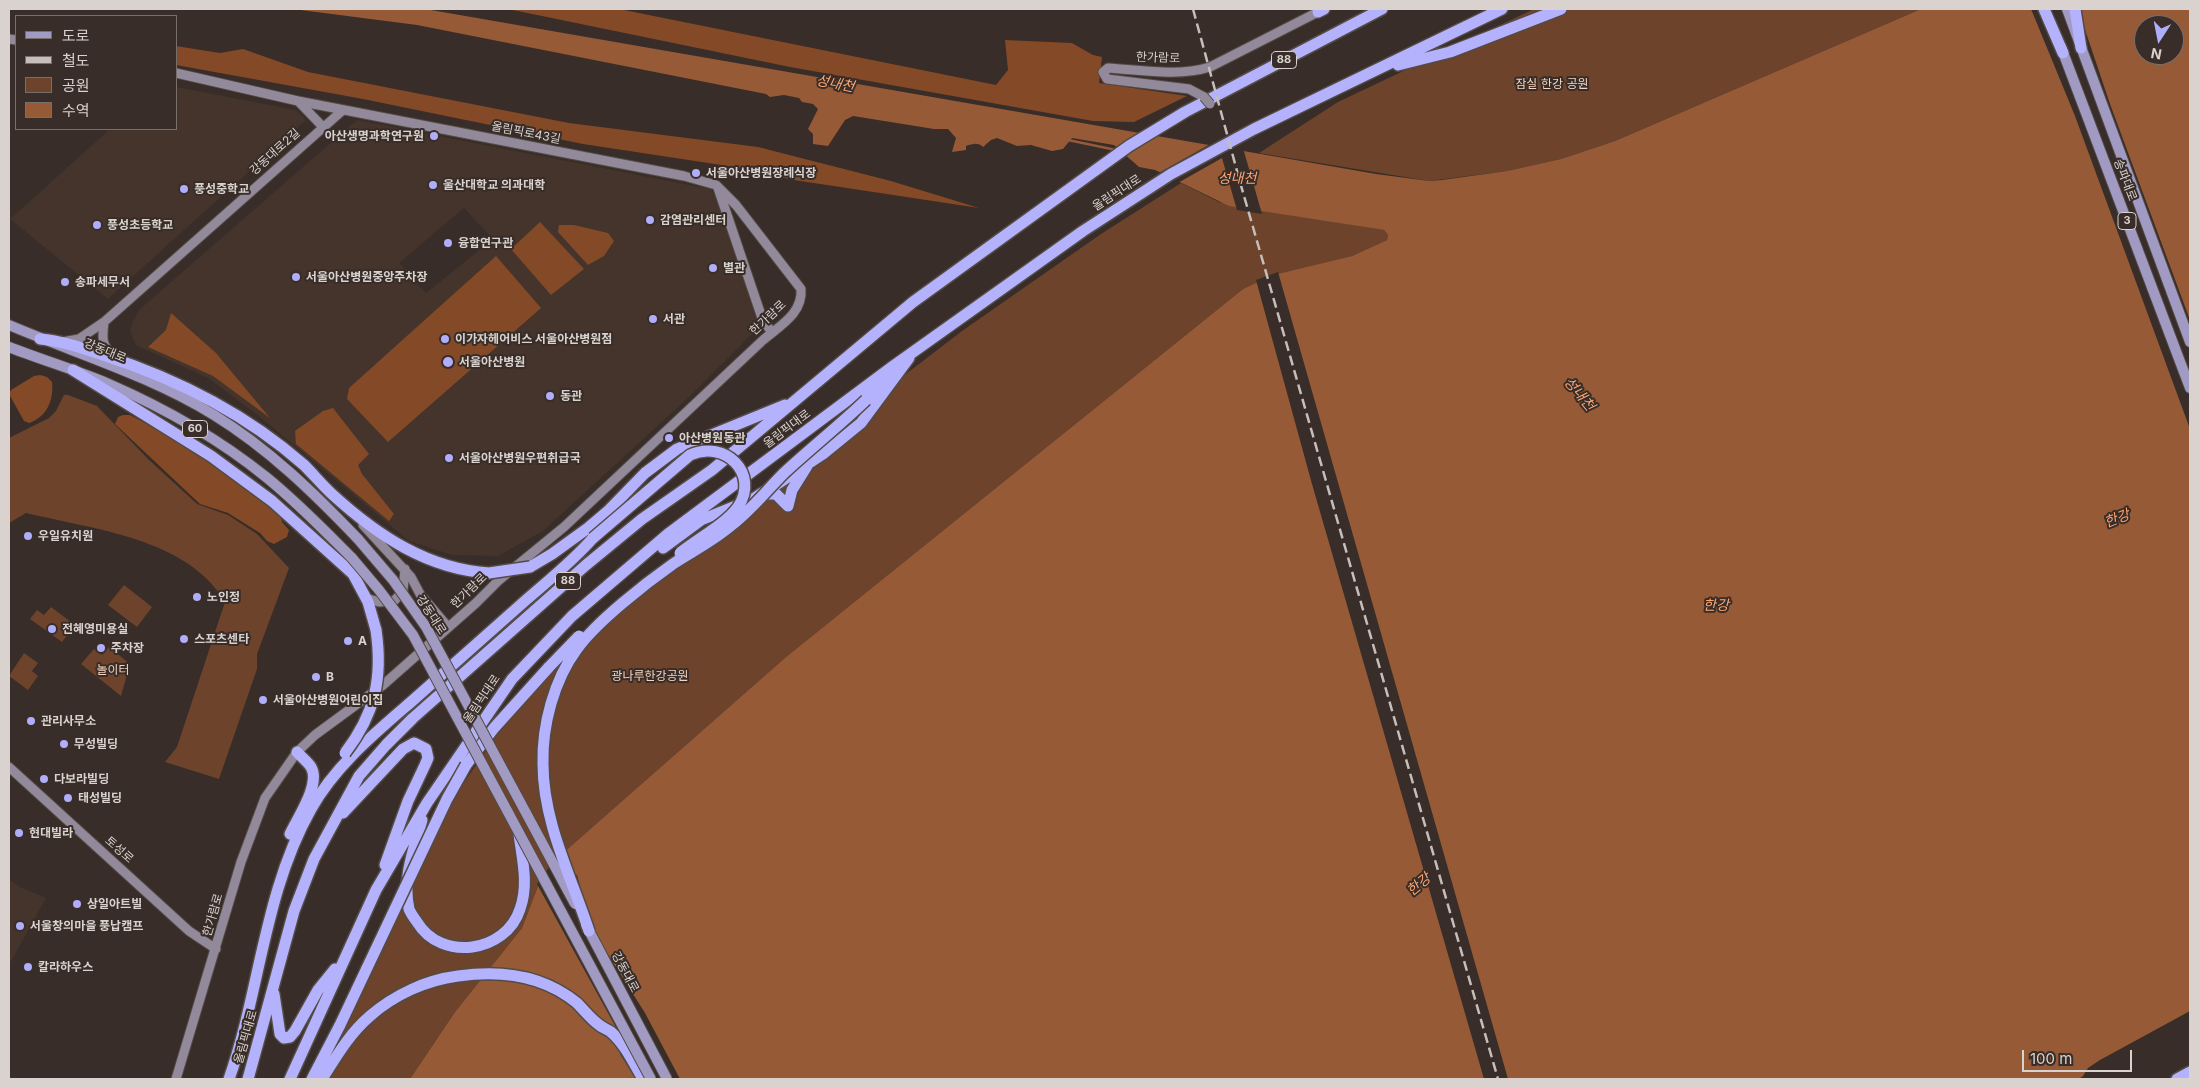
<!DOCTYPE html>
<html>
<head>
<meta charset="utf-8">
<style>
	body { margin:0 }
	#map { position:relative; width:2199px; height:1088px; overflow:hidden; background:#382d28; font-family:Inter,"Noto Sans KR",sans-serif }
	canvas { display:block }
	.frame { position:absolute; inset:0; border:10px solid #d9d2ce; pointer-events:none }
	.legend { position:absolute; left:15px; top:15px; width:162px; height:115px; box-sizing:border-box; background:#382d28; border:1px solid #786f6a; margin:0; padding:6px 9px; list-style:none; font-size:15px; color:#d9d2ce }
	.legend li { display:flex; align-items:center; gap:10px; height:25px }
	.legend b { width:25px; border:1px solid #786f6a }
	.north { position:absolute; left:2134px; top:15px; width:50px; height:50px; box-sizing:border-box; background:#382d28; border:1px solid #786f6a; border-radius:50%; rotate:191deg; font-size:14px; font-weight:700; line-height:20px; text-align:center; color:#d9d2ce }
	.north::after { content:''; display:block; margin:auto; width:18px; height:22px; background:#b0aefa; clip-path:polygon(50% 0,100% 100%,50% 72%,0 100%) }
	.scale { position:absolute; left:2022px; top:1050px; width:110px; height:22px; box-sizing:border-box; border:2px solid #d9d2ce; border-top:0; padding-left:6px; font-size:15px; line-height:18px; white-space:nowrap; color:#d9d2ce; -webkit-text-stroke:4px #382d28; paint-order:stroke }
</style>
</head>
<body>
<div id="map">
<canvas width="2199" height="1088"></canvas>
<div class="frame"></div>
<ul class="legend">
<li><b style="height:6px;background:#a19bc4"></b>도로</li>
<li><b style="height:6px;background:#c5beba"></b>철도</li>
<li><b style="height:14px;background:#6e432b"></b>공원</li>
<li><b style="height:14px;background:#965a36"></b>수역</li>
</ul>
<div class="north">N</div>
<div class="scale">100 m</div>
</div>
<script>
const c = document.querySelector('canvas').getContext('2d');
c.lineJoin = 'round';
function fill(path, color) { c.fillStyle = color; c.fill(path, 'evenodd'); }
function strokePath(path, color, width, dash) { c.strokeStyle = color; c.lineWidth = width; c.lineCap = dash ? 'butt' : 'round'; c.setLineDash(dash || []); c.stroke(path); }
function write(font, color, halo, rows, align = 'center') {
  c.font = font + ' Inter,"Noto Sans KR",sans-serif'; c.lineWidth = 4; c.setLineDash([]); c.textBaseline = 'middle'; c.strokeStyle = halo; c.fillStyle = color; for (const [text, x, y, turn = 0] of rows) {
    c.save(); c.translate(x, y); c.rotate((+turn || 0) * Math.PI / 180); c.textAlign = isNaN(turn) ? turn : align; if (halo) c.strokeText(text, 0, 0); c.fillText(text, 0, 0); c.restore();
  }
}
const built = new Path2D(`
	M176,87L296,110L306,120L108,299L10,219L110,129H176Z
	M357,120L710,189L717,196L759,327L688,398L543,531L498,556L452,555L409,541L260,417L208,378L136,345L130,331L134,319L140,309ZM464,208L493,239L426,293L399,263Z
	M9,879L20,887L46,898L9,965Z`);
const green = new Path2D(`
	M1534,9H1921L1615,141L1561,159L1507,171L1429,181L1259,153L1338,102Z
	M1181,183L1219,202L1384,230L1388,235L1387,240L1352,256L1291,272L1243,289L786,657L563,853L538,886L522,928L455,1012L410,1079H319L371,975L445,816L465,781L514,710L550,666L774,475L962,331L1101,234Z
	M64,395H68L97,406L148,459L197,504L228,515L257,534L289,568L257,654V669L219,779L165,762L177,747L225,602C188,538 92,529 26,513L9,523V438L49,418L56,411Z
	M124,585L152,607L137,627L108,605Z
	M51,607L75,625L62,642L30,619L37,610L44,615Z
	M109,647L130,664L121,696L81,664L94,649L102,655Z
	M24,653L38,663L32,671L38,676L28,690L9,676Z`);
const forest = new Path2D(`
	M508,9H619L996,85L1008,70L1005,40L1072,43L1093,55L1102,57L1099,83L1187,96L1134,122L1093,121L790,67Z
	M176,46L220,53L243,49L308,72L569,123L758,147L891,181L979,208L794,180L728,166L583,144L363,99L176,65Z
	M540,222L584,269L551,295L511,249Z
	M559,225H574L608,233L614,241L604,256L588,265L558,232Z
	M496,256L541,308L388,442L347,399L349,388Z
	M171,313L216,353L270,418L213,376L148,347L166,330Z
	M40,375L47,377L52,382C54,400 47,417 29,423L24,421L9,394L11,390L34,376Z
	M333,408L369,454L358,465L362,474L394,514L389,521L296,444L295,431L323,411Z
	M123,415H130L211,458L281,514L282,522L289,530L287,537L274,544L267,541L260,533L228,513L200,504L115,424L118,417Z`);
const water = new Path2D(`
	M293,9H425L1376,174L1429,181L1442,180L1507,171L1561,159L1615,141L1921,9H2190V1011L2100,1060L2088,1068L2083,1076L2079,1079H410L455,1012L522,928L538,886L563,853L786,657L1243,289L1274,275L1352,256L1387,240L1388,235L1384,230L1378,229L1229,206L1155,170L1139,167L1114,145L1072,138L1063,149L1052,151L1031,145L1017,146L997,138L991,140L983,147C978,142 973,144 966,146V150L952,152L956,138L948,129H934L853,116L845,120L828,146L813,144V134L808,129L818,109L813,104L802,102L799,98L784,95L770,97L766,94L417,25ZM2144,25H2174V55H2144Z`);
const pier = new Path2D(`
	M2031,9H2078L2110,104L2190,320V429L2075,116Z
	M1212,143L1243,148L1262,214L1237,210L1222,158L1176,184L1157,174Z
	M1278,272L1508,1079H1484L1312,484L1256,280Z
	M555,859L563,873L577,875L592,929L645,1013L680,1079H636L620,1054L624,1042L537,884Z`);
const stream = new Path2D(`
	M1068,140L1116,150`);
const secondary = new Path2D(`
	M9,39L16,40
	M1204,97L1189,89L1107,79L1103,72L1108,68C1141,70 1178,77 1210,67L1318,12L1316,9
	M298,101L323,127
	M718,188L763,321L772,332
	M104,322C102,339 101,346 115,356
	M62,342L79,339L104,322L343,110
	M363,525L411,577L420,594L448,627
	M366,598L379,602L394,601L403,591L405,569
	M9,767L189,931L216,949
	M176,1079L241,862L265,798L297,752L315,735L383,685L476,603L498,581L564,527L762,341C779,326 803,314 801,289L736,205L716,185L684,176L298,101L176,73`);
const primary = new Path2D(`
	M2067,9L2190,342
	M2061,47L2190,388
	M9,325C77,354 151,376 214,415C269,449 314,493 358,539
	M9,347C42,360 76,370 109,384C164,408 219,439 266,477C297,502 324,530 352,558`);
const highway = new Path2D(`
	M2044,9L2063,53
	M2075,9L2081,48
	M1318,12L1324,9
	M1398,65L1450,52L1561,9
	M40,339C62,341 82,348 103,355C177,379 245,413 304,465C314,475 323,486 333,495C378,536 428,569 489,573
	M73,370L211,456L272,501L353,574L368,602L376,630
	M866,400L883,378
	M776,485L823,454L861,423L909,358
	M761,494H776L788,506L792,490L807,466
	M663,548L701,520L753,499L762,493
	M530,567L552,554L588,528L608,511L645,473L677,449L785,405
	M466,765L494,728L549,667
	M343,813L403,749L414,743L426,749L428,758L425,765L408,801L385,865
	M422,820C414,848 402,879 409,909C411,914 414,918 417,922C441,962 506,953 520,909C529,884 522,859 519,834
	M290,834C298,817 321,784 311,767C307,761 301,757 297,752
	M274,994L280,1034L284,1038L290,1037L295,1031L318,990L335,969
	M229,1079C260,991 264,892 311,809C335,766 374,734 411,702C449,668 488,634 526,600C549,580 573,561 593,538
	M248,1079L294,911L314,859L359,776L386,745L413,718L586,565L642,519L712,470L913,302L1129,146L1185,112L1382,9
	M290,1079L376,890L427,803L512,679L572,616L668,534L892,367L1083,231L1171,174L1254,129L1502,9
	M312,1079L340,1025
	M322,1079C336,1057 349,1034 370,1016C394,995 426,980 458,976C500,970 543,975 577,1003C584,1010 590,1018 598,1024C602,1028 607,1029 611,1032C625,1044 634,1064 643,1079
	M2177,1079L2190,1072`);
const rail = new Path2D(`
	M1193,9L1240,182L1498,1079`);
const secondaryBridge = new Path2D(`
	M1204,97L1210,104`);
const primaryBridge = new Path2D(`
	M358,539L393,580L426,627L575,904
	M352,558L379,590L413,635L651,1079
	M586,925L667,1079`);
const highwayBridge = new Path2D(`
	M593,538L690,455C725,439 760,474 738,507C726,524 697,539 680,553
	M489,573L530,567
	M549,667L579,636
	M345,753C375,714 383,678 376,630
	M589,931C571,876 543,822 543,764C542,725 554,680 577,649C596,622 646,583 673,564C693,551 715,540 733,524C752,509 767,490 784,473C811,448 840,425 866,400
	M340,1025L447,799L466,765`);
const markers = [
	[434,136,5,"#b0aefa"],
	[696,173,5,"#b0aefa"],
	[433,185,5,"#b0aefa"],
	[184,189,5,"#b0aefa"],
	[650,220,5,"#b0aefa"],
	[97,225,5,"#b0aefa"],
	[448,243,5,"#b0aefa"],
	[713,268,5,"#b0aefa"],
	[296,277,5,"#b0aefa"],
	[65,282,5,"#b0aefa"],
	[653,319,5,"#b0aefa"],
	[445,339,5,"#b0aefa"],
	[448,362,6,"#b0aefa"],
	[550,396,5,"#b0aefa"],
	[669,438,5,"#b0aefa"],
	[449,458,5,"#b0aefa"],
	[28,536,5,"#b0aefa"],
	[197,597,5,"#b0aefa"],
	[52,629,5,"#b0aefa"],
	[184,639,5,"#b0aefa"],
	[348,641,5,"#b0aefa"],
	[101,648,5,"#b0aefa"],
	[316,677,5,"#b0aefa"],
	[263,700,5,"#b0aefa"],
	[31,721,5,"#b0aefa"],
	[64,744,5,"#b0aefa"],
	[44,779,5,"#b0aefa"],
	[68,798,5,"#b0aefa"],
	[19,833,5,"#b0aefa"],
	[77,904,5,"#b0aefa"],
	[20,926,5,"#b0aefa"],
	[28,967,5,"#b0aefa"]
];
const shields = [
	[1284,60,25],
	[2127,221,18],
	[195,429,25],
	[568,581,25]
];
const shieldNames = [
	["88",1284,60],
	["3",2127,221],
	["60",195,429],
	["88",568,581]
];
const streetNames = [
	["한가람로",1158,58,2],
	["올림픽로43길",526,133,11],
	["강동대로2길",275,152,-42],
	["송파대로",2125,180,69],
	["올림픽대로",1117,193,-33],
	["한가람로",768,318,-43],
	["강동대로",105,351,22],
	["올림픽대로",787,429,-37],
	["한가람로",469,591,-44],
	["강동대로",431,615,57],
	["올림픽대로",482,699,-56],
	["토성로",119,850,41],
	["한가람로",213,915,-74],
	["강동대로",625,972,62],
	["올림픽대로",246,1037,-74]
];
const parkNames = [
	["잠실 한강 공원",1552,84],
	["놀이터",113,670],
	["광나루한강공원",650,676]
];
const poiNames = [
	["아산생명과학연구원",424,136,"right"],
	["서울아산병원장례식장",706,173],
	["울산대학교 의과대학",443,185],
	["풍성중학교",194,189],
	["감염관리센터",660,220],
	["풍성초등학교",107,225],
	["융합연구관",458,243],
	["별관",723,268],
	["서울아산병원중앙주차장",306,277],
	["송파세무서",75,282],
	["서관",663,319],
	["이가자헤어비스 서울아산병원점",455,339],
	["서울아산병원",459,362],
	["동관",560,396],
	["아산병원동관",679,438],
	["서울아산병원우편취급국",459,458],
	["우일유치원",38,536],
	["노인정",207,597],
	["전혜영미용실",62,629],
	["스포츠센타",194,639],
	["A",358,641],
	["주차장",111,648],
	["B",326,677],
	["서울아산병원어린이집",273,700],
	["관리사무소",41,721],
	["무성빌딩",74,744],
	["다보라빌딩",54,779],
	["태성빌딩",78,798],
	["현대빌라",29,833],
	["상일아트빌",87,904],
	["서울창의마을 풍납캠프",30,926],
	["칼라하우스",38,967]
];
const waterNames = [
	["성내천",835,84,11],
	["성내천",1237,179],
	["성내천",1579,394,50],
	["한강",2117,519,-21],
	["한강",1716,606],
	["한강",1419,885,-40]
];
fill(built, '#44342b');
fill(green, '#6e432b');
fill(forest, '#844926');
fill(water, '#965a36');
fill(pier, '#382d28');
strokePath(stream, '#965a36', 2.5);
strokePath(secondary, '#534b45', 11);
strokePath(primary, '#534b45', 12);
strokePath(highway, '#534b45', 14);
strokePath(secondary, '#92899b', 9);
strokePath(primary, '#a19bc4', 10);
strokePath(highway, '#b4b2fc', 11);
strokePath(rail, '#c5beba', 2.5, [10, 5]);
strokePath(secondaryBridge, '#534b45', 11, []);
strokePath(primaryBridge, '#534b45', 12, []);
strokePath(highwayBridge, '#534b45', 14, []);
strokePath(secondaryBridge, '#92899b', 9);
strokePath(primaryBridge, '#a19bc4', 10);
strokePath(highwayBridge, '#b4b2fc', 11);
for (const [x, y, r, color] of markers) { const dot = new Path2D(); dot.arc(x, y, r, 0, 2 * Math.PI); c.fillStyle = color; c.fill(dot); strokePath(dot, '#382d28', 2); }
for (const [x, y, w] of shields) { const box = new Path2D(); box.roundRect(x - w / 2, y - 8.5, w, 17, 4); c.fillStyle = '#382d28'; c.fill(box); strokePath(box, '#d9d2ce', 1); }
write('bold 11px', '#d9d2ce', null, shieldNames);
write('12px', '#d9d2ce', '#382d28', streetNames);
write('12px', '#f8d3bf', '#382d28', parkNames);
write('bold 12px', '#d9d2ce', '#382d28', poiNames, 'left');
write('italic 14px', '#fea673', '#382d28', waterNames);
</script>
</body>
</html>
